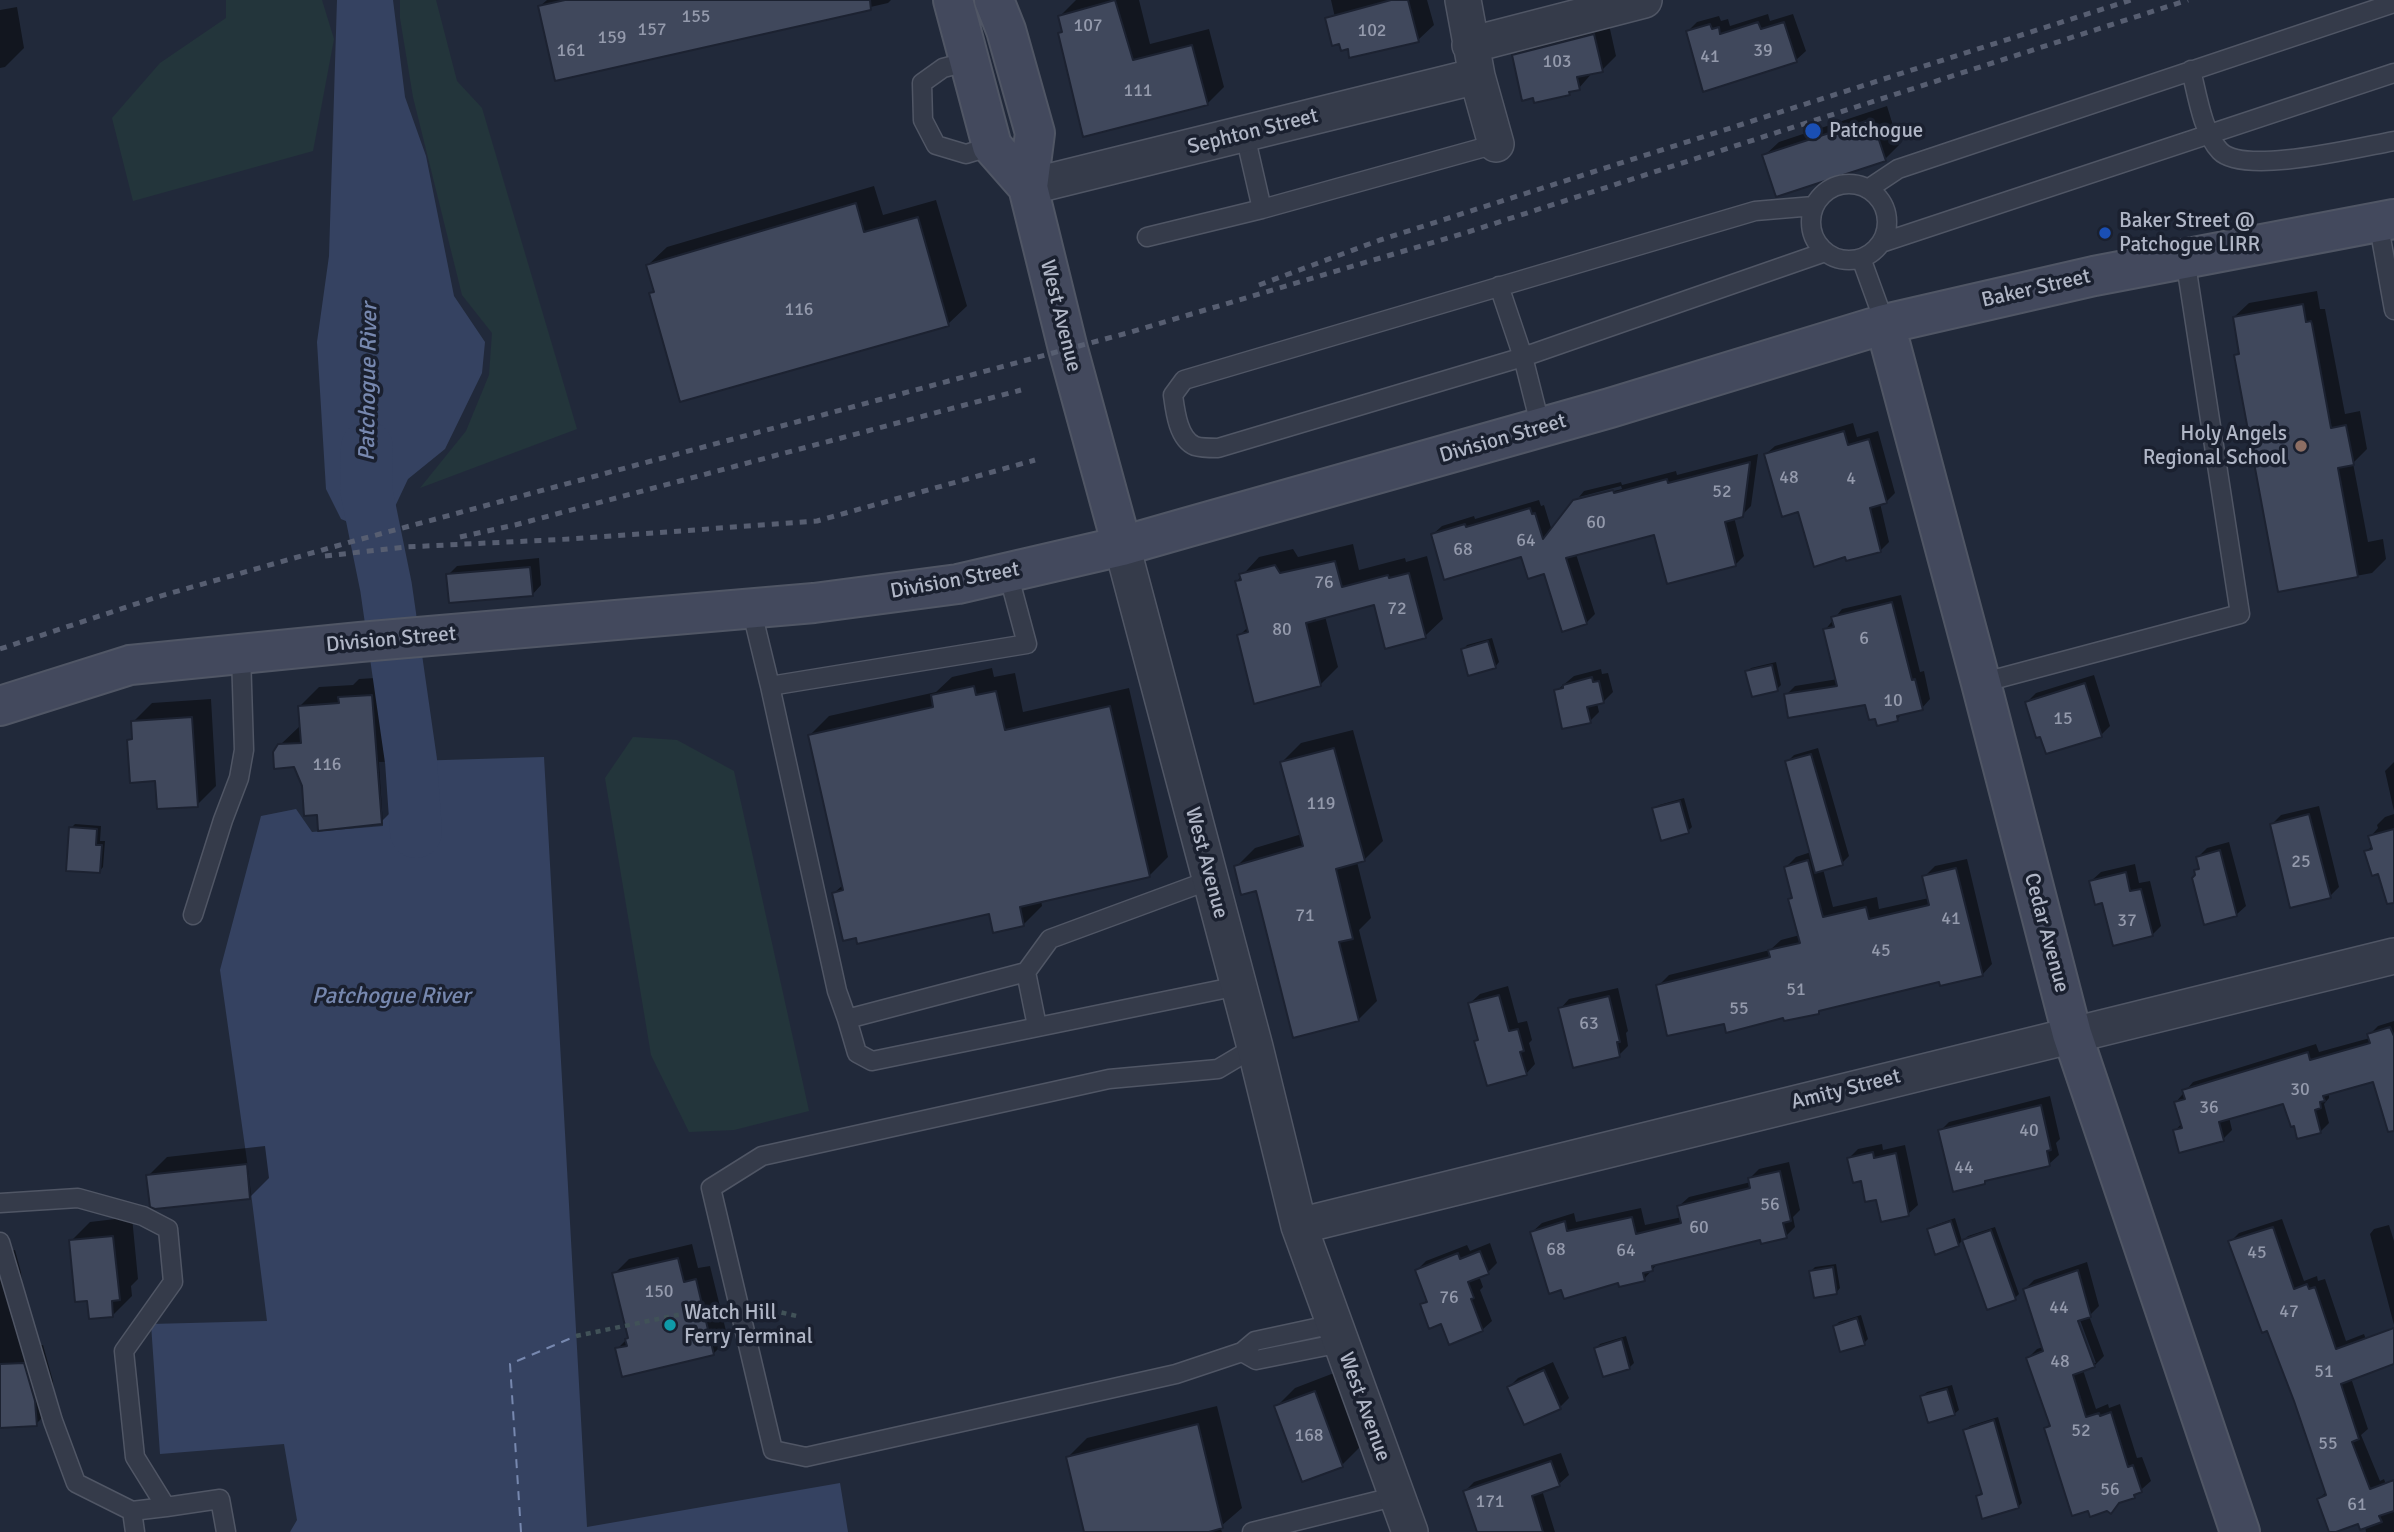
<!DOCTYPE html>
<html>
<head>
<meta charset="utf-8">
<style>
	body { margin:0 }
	canvas { display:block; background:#21293a }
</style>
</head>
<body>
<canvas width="2394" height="1532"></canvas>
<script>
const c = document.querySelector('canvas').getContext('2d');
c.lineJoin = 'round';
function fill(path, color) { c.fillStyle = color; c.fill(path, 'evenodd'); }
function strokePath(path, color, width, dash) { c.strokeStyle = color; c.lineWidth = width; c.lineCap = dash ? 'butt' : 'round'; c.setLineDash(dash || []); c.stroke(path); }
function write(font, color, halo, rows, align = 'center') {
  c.font = font + ' Signika,sans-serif'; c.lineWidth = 7; c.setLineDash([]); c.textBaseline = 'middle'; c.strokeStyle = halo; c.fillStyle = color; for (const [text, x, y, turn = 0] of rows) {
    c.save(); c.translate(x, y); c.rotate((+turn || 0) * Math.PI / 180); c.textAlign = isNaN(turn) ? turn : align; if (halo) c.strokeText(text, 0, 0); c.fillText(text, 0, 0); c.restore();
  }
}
const green = new Path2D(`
	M226,0H322L334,39L313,151L133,201L112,118L160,63L226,18Z
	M400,0H436L457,81L482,108L577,429L420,488L466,431L489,375L492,333L462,295L413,97L400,18Z
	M633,737L677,740L734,771L809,1111L734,1130L689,1132L651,1055L605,778Z`);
const water = new Path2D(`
	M337,0H393L405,97L426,156L454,296L485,342L482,373L445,449L408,479L391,515L353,524L341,519L326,489L317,342L329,256Z
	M544,757L587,1527L840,1483L848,1532H290L297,1520L284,1444L160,1454L151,1324L267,1321L247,1161L220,970L261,816L296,809L312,832L383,826L379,762Z`);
const shadow = new Path2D(`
	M547,0H891L888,3L557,79L540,6Z
	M1076,0H1139L1150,44L1209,29L1224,87L1207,104L1060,33L1063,29L1060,16Z
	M1331,0H1427L1434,25L1418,40L1342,48Z
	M17,7L24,48L5,67L0,68V10Z
	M1768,14L1770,21L1793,14L1806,51L1796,60L1704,90L1688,31L1697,22L1719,16L1721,21L1728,19L1730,26Z
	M1608,20L1616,56L1602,70L1593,72L1579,88L1569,93L1514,56L1528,41Z
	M1887,106L1899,145L1885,159L1764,156L1779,142Z
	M874,186L883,215L936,200L967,306L948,324L651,294L656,289L648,265L667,247Z
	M2317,291L2320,309H2325L2345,414L2360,411L2367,449L2353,463L2368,542L2383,539L2386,559L2372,573L2279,590L2236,355L2241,351L2234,317L2249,303Z
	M1853,423L1857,437L1878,431L1895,493L1886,502L1880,503L1889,542L1880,551L1799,510L1766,454L1775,446Z
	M1758,454L1751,506L1742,515L1734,517L1744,556L1735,565L1655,533L1576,554L1595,614L1586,623L1545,572L1523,555L1432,535L1442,526L1474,516L1475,519L1539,500L1541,506L1544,505L1552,531L1574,501L1622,489L1621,486L1579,497L1584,491L1621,482L1622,485L1676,471L1677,475Z
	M1353,544L1359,570L1405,558L1406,562L1427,556L1443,619L1425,636L1375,603L1325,616L1338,667L1320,685L1239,636L1249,626L1237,581L1259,557L1293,549L1298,557Z
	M539,558L541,585L532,595L448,575L457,566Z
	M1901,595L1920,672L1924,671L1930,699L1922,708L1904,712L1897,719L1867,703L1786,695L1795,686L1838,679L1825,630L1842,609Z
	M1492,638L1499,662L1495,667L1463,650L1467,645Z
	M1776,662L1781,685L1777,689L1747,672L1751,668Z
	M992,668L994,677L1015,673L1023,712L1129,688L1168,857L1149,876L1041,900L1042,906L1023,925L990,912L834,893L844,884L810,735L829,716L936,692L952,677Z
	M1601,669L1602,674L1608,673L1613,692L1603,702L1597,703L1599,712L1590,721L1556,691L1574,676Z
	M2094,675L2110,726L2101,735L2027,702L2036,693Z
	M391,677L400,803L381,822L318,813L295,765L280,745L301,725L300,706L319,687L353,685L359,679Z
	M211,699L216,786L197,805L157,780L129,741L134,736L133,722L152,703Z
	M1353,730L1383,841L1364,860L1357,862L1371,918L1359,930L1377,1001L1358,1020L1257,889L1236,867L1255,848L1302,834L1282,762L1301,743Z
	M1818,748L1849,856L1842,863L1823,869L1833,907L1877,897L1879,909L1929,898L1924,877L1935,866L1967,859L1992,964L1982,975L1940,980L1822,1009L1818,1012L1784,1016L1658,986L1669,975L1770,950L1781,940L1800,935L1790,899L1794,896L1786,867L1796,857L1811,852L1787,762L1794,755Z
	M2394,762V811L2385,771Z
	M1684,798L1692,827L1688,831L1654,809L1659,805Z
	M2319,806L2339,887L2330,896L2272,824L2281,815Z
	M2394,814V867L2366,852L2372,846L2370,837L2378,828L2377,825L2385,817Z
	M75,824L101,826L100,841H105L103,867L99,872L71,828Z
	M2229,842L2246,906L2236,915L2197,876L2195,871L2200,867L2198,857L2207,848Z
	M2135,864L2139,883L2150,881L2161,926L2152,935L2103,900L2091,881L2101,872Z
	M1508,986L1518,1023L1527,1021L1532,1040L1529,1043L1535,1064L1526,1074L1476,1041L1480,1038L1470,1003L1480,994Z
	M1618,988L1628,1031L1626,1033L1628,1046L1619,1055L1560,1009L1569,999Z
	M2394,1021V1099L2374,1080L2329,1094V1098L2324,1104L2329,1123L2320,1132L2295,1124L2284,1102L2229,1117L2232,1130L2223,1139L2175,1131L2182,1123L2176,1102L2193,1082L2316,1044L2319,1052L2370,1038L2369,1035L2378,1026Z
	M2050,1096L2060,1139L2056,1143L2059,1155L2049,1164L1988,1178L1984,1182L1940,1131L1949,1122Z
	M1882,1144L1883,1150L1905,1145L1918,1205L1908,1214L1877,1198L1849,1158L1858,1149Z
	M265,1146L269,1178L250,1197L148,1176L167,1157Z
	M1789,1162L1800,1210L1793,1217L1795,1227L1786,1236L1761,1237L1659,1262L1644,1279L1619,1280L1532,1232L1542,1223L1574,1213L1576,1222L1641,1208L1645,1225L1682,1217L1679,1206L1689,1197L1751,1182L1750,1178L1759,1169Z
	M132,1217L138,1279L131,1286L132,1296L113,1315L88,1299L71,1241L90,1222Z
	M1955,1218L1962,1241L1958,1245L1929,1230L1933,1226Z
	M2282,1219L2304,1281L2317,1276L2318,1281L2325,1279L2346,1341L2364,1334L2375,1364L2351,1378L2368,1429L2361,1435L2380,1481L2384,1479L2394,1508V1532H2366L2365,1526L2359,1522L2319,1499L2327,1491L2268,1329L2230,1242L2239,1233Z
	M2389,1225L2394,1241V1325L2370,1234L2374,1229Z
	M1995,1227L2019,1294L2015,1298L1964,1240L1968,1236Z
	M1490,1243L1497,1263L1488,1272L1479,1276L1483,1287L1480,1290L1492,1321L1482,1330L1442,1322L1422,1305L1428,1299L1417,1270L1426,1261L1467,1245L1470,1251Z
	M692,1244L698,1268L710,1266L728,1339L713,1354L617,1349L629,1337L614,1274L629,1259Z
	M15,1250L21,1272L28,1346L43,1345L53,1381L55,1405L36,1424L0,1426V1252Z
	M2087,1262L2099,1306L2089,1316L2104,1356L2094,1366L2083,1370L2096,1409L2108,1404L2109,1408L2120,1404L2137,1458L2142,1457L2151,1481L2134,1496L2046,1428L2051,1423L2028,1358L2037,1349L2043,1347L2025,1289L2034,1280ZM2077,1312L2096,1363H2092L2074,1313Z
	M1836,1264L1840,1288L1836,1293L1811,1271L1815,1267Z
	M1861,1315L1868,1339L1864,1343L1835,1326L1839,1322Z
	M1626,1336L1634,1363L1630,1367L1604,1375L1596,1348L1600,1344Z
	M1553,1362L1569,1398L1560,1407L1509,1387L1518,1378Z
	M1334,1373L1361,1446L1342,1465L1276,1407L1295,1388Z
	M1952,1385L1959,1410L1954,1414L1922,1396L1927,1392Z
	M1217,1406L1242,1508L1220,1527L1222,1532H1086L1068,1457L1087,1438Z
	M1998,1417L2022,1503L2018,1507L1978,1496L1983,1491L1965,1430L1970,1426Z
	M1561,1453L1569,1475L1559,1484L1542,1490L1555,1532H1478L1465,1491L1474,1482Z`);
const river = new Path2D(`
	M367,447L366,489L386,587L411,761L416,832`);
const ferry = new Path2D(`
	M521,1532L510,1364L576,1336`);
const building = new Path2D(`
	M565,0H870L871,10L555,81L538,6Z
	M1115,0L1133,60L1192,45L1208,105L1083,137L1058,33L1062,32L1058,16Z
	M1391,0H1408L1419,42L1349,58L1348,49L1341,51L1339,44L1332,46L1325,18Z
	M1758,22L1761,29L1784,22L1797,62L1703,92L1686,31L1710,24L1712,29L1719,27L1720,34Z
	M1594,34L1603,72L1577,77L1580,90L1569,92L1570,95L1534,103L1533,98L1522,101L1512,55Z
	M1872,119L1886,161L1776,197L1762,155Z
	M856,203L864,232L918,217L949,326L680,402L649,293L654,292L646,265Z
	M2303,304L2306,322L2311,321L2312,324L2331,428L2346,425L2354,465L2338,468L2358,577L2278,592L2234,355L2239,354L2233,317Z
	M1844,431L1848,445L1869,439L1887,503L1870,508L1881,552L1846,561L1845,557L1814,567L1798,512L1782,517L1764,454Z
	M1750,462L1743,517L1725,522L1736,566L1667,584L1654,535L1566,558L1587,624L1562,632L1544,574L1528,579L1521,557L1444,580L1431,534L1465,524L1466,527L1530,508L1532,514L1535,513L1543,539L1573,500L1613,490L1614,493L1667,479L1668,483Z
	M1335,561L1342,587L1388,575L1389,578L1409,573L1426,638L1385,649L1374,605L1306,623L1321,686L1254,704L1237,635L1248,632L1235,581L1241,580L1239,574L1275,565L1280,573Z
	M530,567L533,596L449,603L446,574Z
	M1892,602L1912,680L1915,679L1923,710L1897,716L1898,721L1877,726L1875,719L1869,720L1865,705L1788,718L1784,694L1837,686L1823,629L1834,627L1831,617Z
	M1488,641L1496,668L1468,676L1461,649Z
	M1772,665L1778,691L1752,697L1745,671Z
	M1592,677L1593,682L1599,681L1604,703L1587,707L1591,723L1562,729L1554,690L1563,688V685Z
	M2085,683L2102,737L2046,754L2040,737L2036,738L2025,702Z
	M974,686L976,695L996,691L1005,730L1110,706L1150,877L1020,907L1024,926L993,933L989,914L857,944L856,938L843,941L832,893L843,890L808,735L933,707L931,695Z
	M372,695L382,824L318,831L317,815L304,816L302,786L294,767L274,769L273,752L278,744L301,743L298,706L339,703L338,697Z
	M192,717L198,807L157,809L155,781L130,783L127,740L132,739L131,721Z
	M1334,748L1365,861L1336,869L1353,939L1339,942L1359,1021L1293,1038L1256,891L1241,895L1234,866L1303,846L1280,762Z
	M1811,754L1843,865L1815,873L1785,761Z
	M1680,801L1689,833L1661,841L1652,808Z
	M2309,814L2331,898L2290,908L2270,824Z
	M69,827L97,829L96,845H102L100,873L66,871Z
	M2394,829V903L2387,904L2378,874L2372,876L2364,851L2372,849L2368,836Z
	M2220,850L2237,916L2204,925L2192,878L2195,875L2194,870L2199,869L2196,857Z
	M1808,860L1823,917L1866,907L1869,919L1929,905L1922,876L1956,868L1983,976L1940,986L1939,982L1819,1011V1014L1784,1021L1783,1018L1726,1033L1724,1024L1667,1036L1656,985L1770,957L1768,950L1800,943L1788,899L1792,898L1784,867Z
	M2126,872L2130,891L2141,889L2153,936L2113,946L2102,903L2095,905L2089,881Z
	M1499,995L1509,1031L1518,1029L1524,1051L1520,1052L1527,1075L1487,1086L1474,1041L1478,1040L1468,1003Z
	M1609,996L1620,1042H1617L1620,1057L1573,1068L1558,1008Z
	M2390,1027L2394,1036V1131L2388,1132L2373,1082L2323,1096L2325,1101L2320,1102L2321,1108L2315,1110L2321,1133L2297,1139L2294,1126L2291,1127L2283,1104L2219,1122L2224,1141L2179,1153L2173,1130L2182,1128L2174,1102L2185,1099L2182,1090L2308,1052L2310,1060L2370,1043L2367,1034Z
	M2041,1105L2051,1150L2047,1151L2050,1166L1985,1181V1184L1953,1192L1938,1130Z
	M1873,1152L1874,1158L1896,1153L1909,1216L1881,1222L1876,1200L1865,1202L1861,1181L1853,1183L1847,1158Z
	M247,1164L250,1199L155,1209L150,1207L146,1175Z
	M1780,1171L1791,1221L1783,1223L1787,1238L1761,1244L1760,1240L1652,1266L1653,1271L1643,1273L1645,1281L1619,1287L1618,1283L1564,1299L1561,1290L1549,1294L1530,1232L1565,1221L1567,1231L1632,1217L1636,1234L1681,1223L1677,1206L1750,1188L1748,1178Z
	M1951,1221L1959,1246L1935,1255L1927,1229Z
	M2273,1227L2294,1289L2307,1284L2309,1289L2315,1287L2336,1349L2394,1328V1364L2341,1384L2359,1439L2352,1442L2370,1489L2394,1480V1511L2379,1516L2382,1522L2360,1530L2358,1524L2336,1532H2329L2317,1499L2326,1495L2294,1401L2267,1331L2262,1333L2228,1241Z
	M1991,1230L2016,1300L1987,1310L1962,1240Z
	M113,1236L120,1300L112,1301L113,1317L89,1319L87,1301L75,1302L69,1240Z
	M1480,1251L1489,1274L1468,1282L1474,1298L1471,1299L1483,1331L1449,1345L1441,1324L1429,1329L1420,1304L1427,1302L1415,1270L1458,1253L1460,1259Z
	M678,1258L684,1282L696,1279L714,1355L622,1377L615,1348L627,1346L625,1339L628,1338L612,1273Z
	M1833,1267L1837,1294L1814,1298L1809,1271Z
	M2078,1270L2091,1317L2078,1321L2095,1367L2073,1375L2086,1417L2099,1413L2100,1416L2111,1412L2128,1467L2133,1465L2142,1492L2134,1495L2135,1498L2119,1503L2111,1514L2107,1511L2090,1517L2088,1511L2072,1516L2044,1428L2050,1426L2026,1358L2043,1351L2023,1289Z
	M1857,1318L1865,1345L1840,1352L1833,1326Z
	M1622,1339L1630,1369L1603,1377L1594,1348Z
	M24,1363L35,1401L37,1426L0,1428V1364Z
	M1544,1370L1561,1409L1524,1425L1507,1387Z
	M1947,1389L1955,1415L1928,1423L1920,1396Z
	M1315,1391L1343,1467L1302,1482L1274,1406Z
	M1994,1420L2019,1508L1982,1519L1976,1496L1982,1494L1963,1430Z
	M1198,1424L1223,1528L1209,1532H1084L1066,1457Z
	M1551,1461L1560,1486L1532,1496L1543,1532H1477L1463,1491Z`);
const path = new Path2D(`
	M762,1308L801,1317
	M576,1336L716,1307`);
const lane = new Path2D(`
	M970,61L943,68L922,83L923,120L936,145L966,154L992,146
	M2191,70C2197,94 2203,134 2220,151C2244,176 2360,147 2394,141
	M1245,135L1262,209
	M1811 222a38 38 0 1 1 76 0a38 38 0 1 1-76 0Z
	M1868,189L1898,169L2394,3
	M1814,206L1755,211L1184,380L1173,395C1175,410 1178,439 1195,446C1201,448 1211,448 1218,448L1523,357L1825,252
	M2378,221L2394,310
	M1147,237L1262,209L1496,144
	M1881,243L2394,73
	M1861,258L1885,324
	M1499,286L1523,357L1541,428
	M751,608L770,686L1027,644L1008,573
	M1981,683L2240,614L2185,258
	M770,686L837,991L847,1019L1026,972L1050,939L1210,880
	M193,915L223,820L239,778L244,750L241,654
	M1026,972L1037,1026
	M847,1019L857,1053L872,1061L1238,986
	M1255,1047L1218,1069L1109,1079L762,1156L711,1188L773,1450L806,1457L1176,1374L1242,1352L1255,1341L1334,1324
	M0,1203L78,1198L143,1216L168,1229L173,1282L124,1351L135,1457L166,1507L132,1511L76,1483L53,1421L0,1242
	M1242,1352L1256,1360L1341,1343
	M166,1507L220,1499L226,1532
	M132,1511L135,1532
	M1252,1532L1397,1496`);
const street = new Path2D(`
	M1463,0L1477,76L1496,144
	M1470,45L1644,0
	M1028,187L1477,76
	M1122,546L1255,1047L1299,1226L1410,1532
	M1299,1226L2394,956`);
const secondary = new Path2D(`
	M953,0L992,146L1028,187
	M994,0L1006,30L1035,133L1028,187L1068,349L1122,546
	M1885,324L1981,683L2072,1034L2240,1532
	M0,706L130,665L360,642L814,603L958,584L1122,546L1185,528L1610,408L1885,324L2094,276L2394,219`);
const rail = new Path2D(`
	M1259,285L1380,240L2131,0
	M460,537L515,525L1021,390
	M325,556L405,547L570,539L817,521L1035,460
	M0,649L157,597L354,541L1131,332L1468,232L2188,0`);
const markers = [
	[1813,131,9,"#1a4fb4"],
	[2105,233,7,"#1a4fb4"],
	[2301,446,7,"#8d6e63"],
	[670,1325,7,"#0f9aa8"]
];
const numberNames = [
	["155",696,17],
	["107",1088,26],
	["157",652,30],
	["102",1372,31],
	["159",612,38],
	["161",571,51],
	["39",1763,51],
	["41",1710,57],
	["103",1557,62],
	["111",1138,91],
	["116",799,310],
	["48",1789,478],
	["4",1851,479],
	["52",1722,492],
	["60",1596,523],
	["64",1526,541],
	["68",1463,550],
	["76",1324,583],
	["72",1397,609],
	["80",1282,630],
	["6",1864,639],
	["10",1893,701],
	["15",2063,719],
	["116",327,765],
	["119",1321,804],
	["25",2301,862],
	["71",1305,916],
	["41",1951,919],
	["37",2127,921],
	["45",1881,951],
	["51",1796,990],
	["55",1739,1009],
	["63",1589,1024],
	["30",2300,1090],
	["36",2209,1108],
	["40",2029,1131],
	["44",1964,1168],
	["56",1770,1205],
	["60",1699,1228],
	["68",1556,1250],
	["64",1626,1251],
	["45",2257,1253],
	["150",659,1292],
	["76",1449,1298],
	["44",2059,1308],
	["47",2289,1312],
	["48",2060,1362],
	["51",2324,1372],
	["52",2081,1431],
	["168",1309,1436],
	["55",2328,1444],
	["56",2110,1490],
	["171",1490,1502],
	["61",2357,1505]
];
const poiNames = [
	["Patchogue",1829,131],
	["Baker Street @",2119,221],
	["Patchogue LIRR",2119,245],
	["Holy Angels",2287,434,"right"],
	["Regional School",2287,458,"right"],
	["Watch Hill",684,1313],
	["Ferry Terminal",684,1337]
];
const streetNames = [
	["Sephton Street",1253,132,-14],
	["Baker Street",2036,289,-13],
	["West Avenue",1060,316,76],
	["Division Street",1503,439,-16],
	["Division Street",955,581,-10],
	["Division Street",391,640,-5],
	["West Avenue",1206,863,75],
	["Cedar Avenue",2046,933,75],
	["Amity Street",1846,1090,-14],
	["West Avenue",1364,1407,70]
];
const waterNames = [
	["Patchogue River",369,382,-89],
	["Patchogue River",391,997]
];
fill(green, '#23353b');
fill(water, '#354261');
fill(shadow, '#0007');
strokePath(river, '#354261', 52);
strokePath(ferry, '#7788af', 2, [9, 7]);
fill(building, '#40485c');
strokePath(building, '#1c2231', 2);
strokePath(lane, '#505665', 21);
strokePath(street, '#505665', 38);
strokePath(secondary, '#505665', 42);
strokePath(path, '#415258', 4.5, [5, 5]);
strokePath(lane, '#353b4a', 18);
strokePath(street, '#353b4a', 35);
strokePath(secondary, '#43495d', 38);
strokePath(rail, '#575e71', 5, [7, 7]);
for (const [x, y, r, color] of markers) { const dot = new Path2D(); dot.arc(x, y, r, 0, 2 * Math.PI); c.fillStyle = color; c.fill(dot); strokePath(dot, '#1a202f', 2.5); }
write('18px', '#949aac', null, numberNames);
write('21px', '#b0b6c6', '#1a202f', poiNames, 'left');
write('21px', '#b0b6c6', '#1a202f', streetNames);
write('italic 23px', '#7788af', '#1a202f', waterNames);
</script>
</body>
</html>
